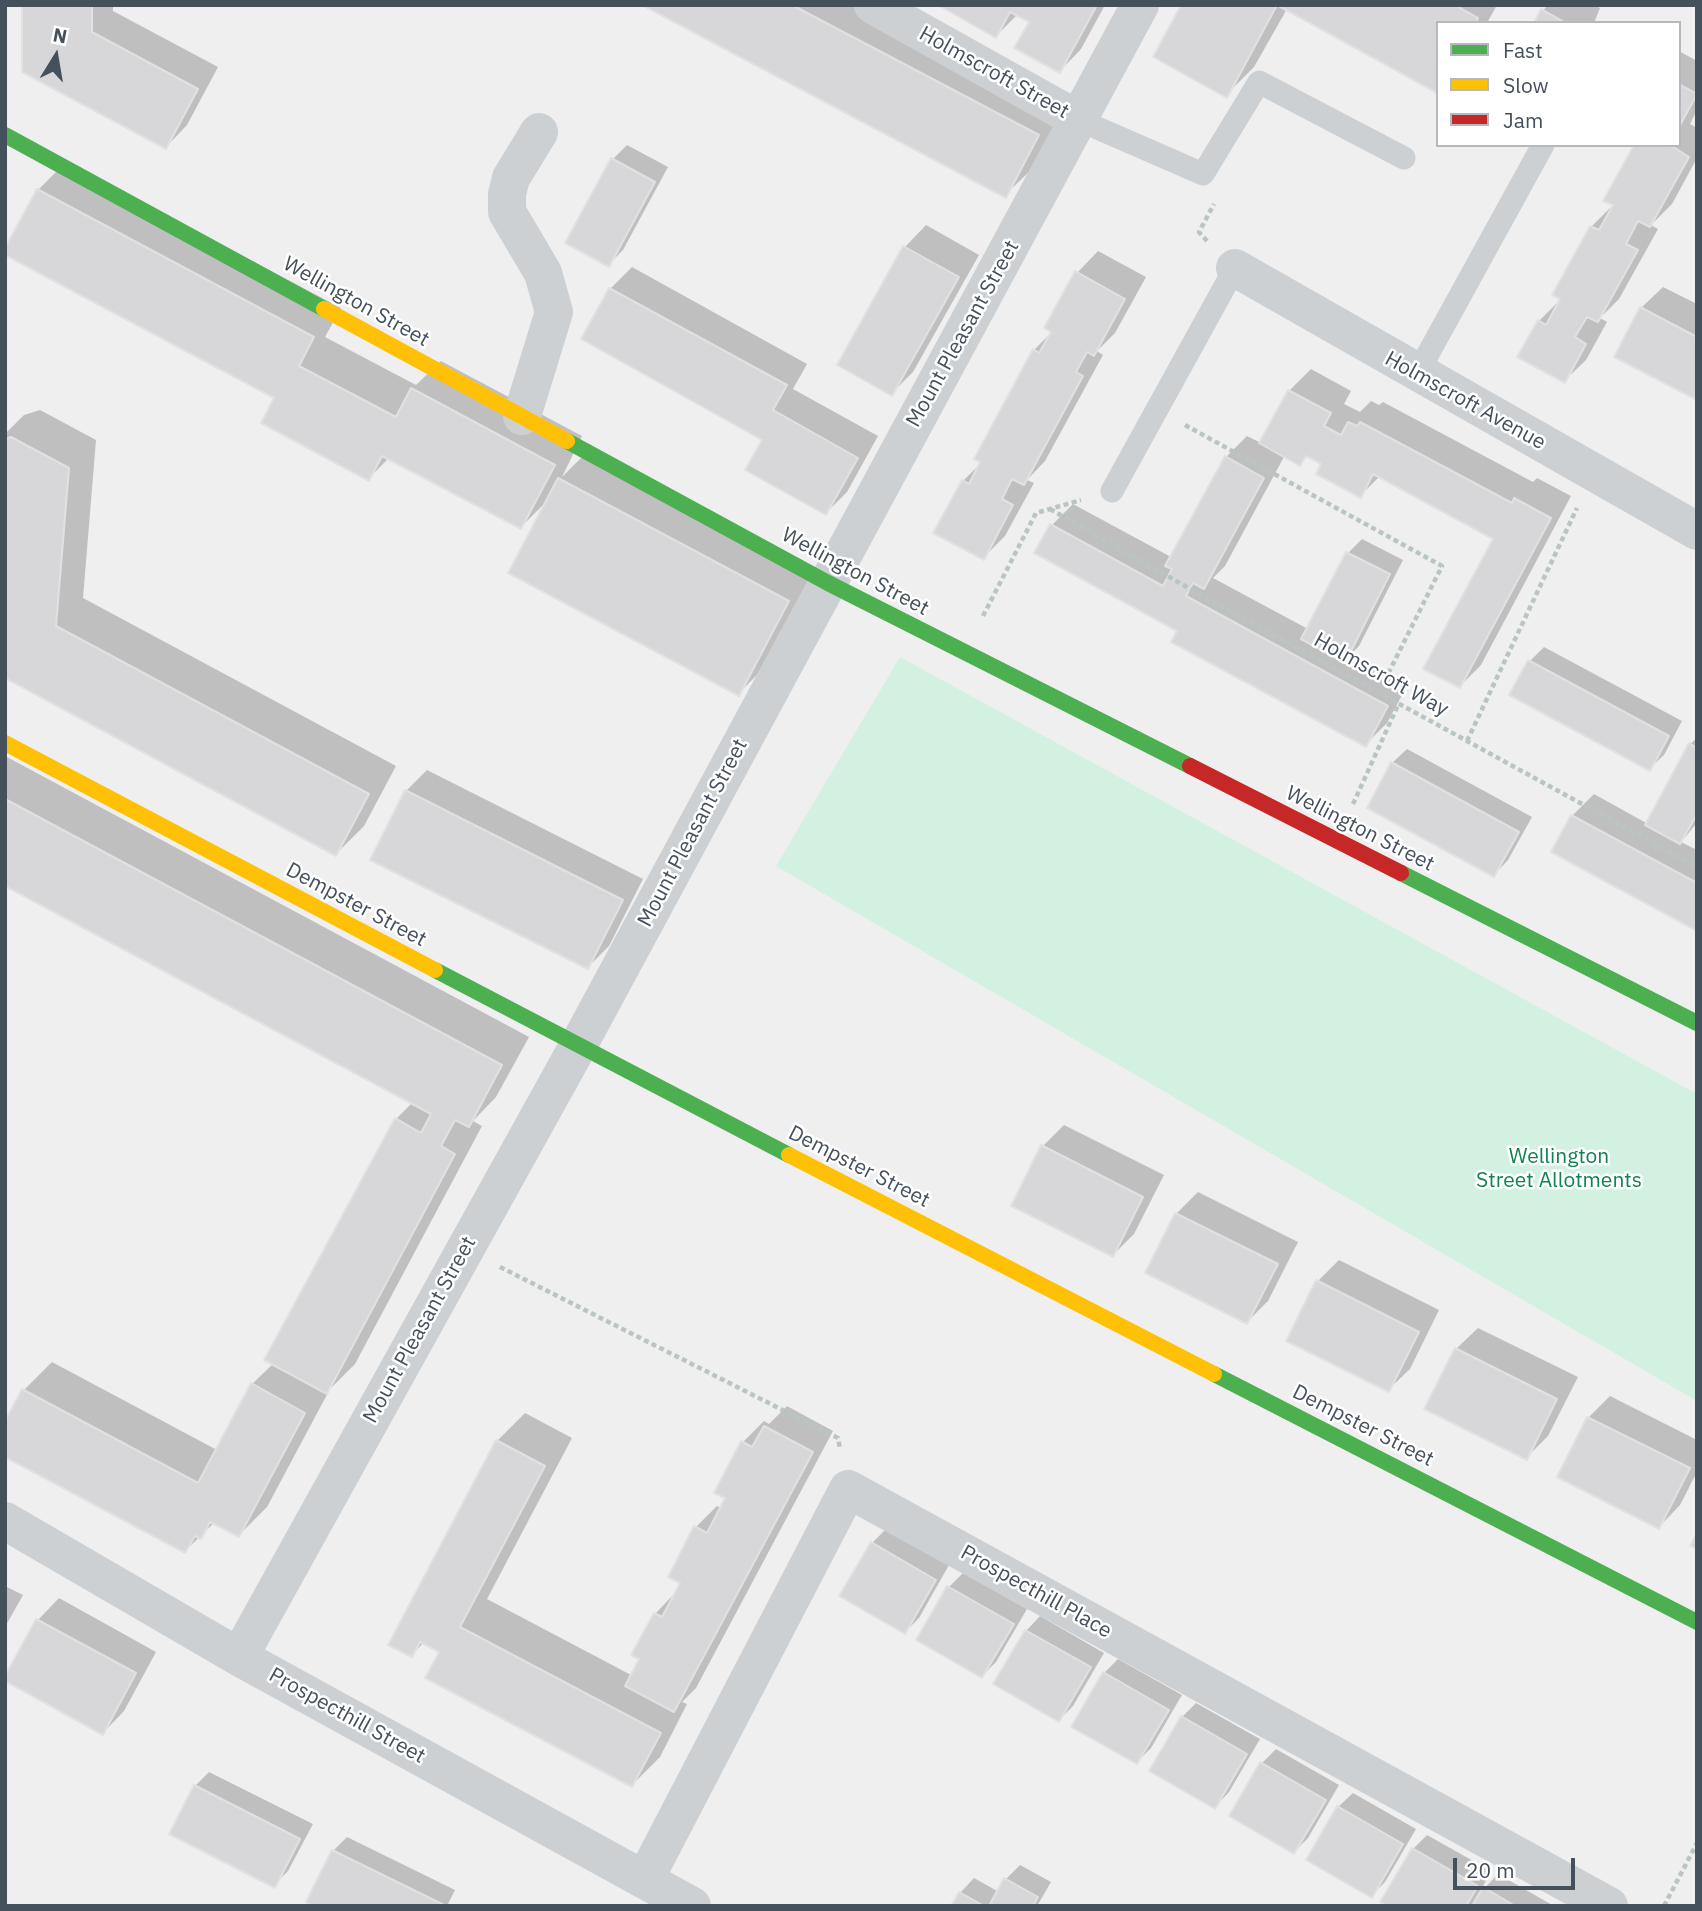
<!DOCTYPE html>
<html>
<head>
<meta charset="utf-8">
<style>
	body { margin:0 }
	#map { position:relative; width:1702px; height:1911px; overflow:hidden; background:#f0efef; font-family:"IBM Plex Sans",sans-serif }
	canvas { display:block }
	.frame { position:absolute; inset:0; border:7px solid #45505d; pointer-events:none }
	.legend { position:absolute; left:1436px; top:21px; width:245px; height:126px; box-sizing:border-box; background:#fff; border:2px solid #b5b9be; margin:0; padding:9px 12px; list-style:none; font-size:21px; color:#45505d }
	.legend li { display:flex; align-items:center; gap:14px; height:35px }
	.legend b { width:35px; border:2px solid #b5b9be }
	.north { position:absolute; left:21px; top:21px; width:70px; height:70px; -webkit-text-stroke:5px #fff; paint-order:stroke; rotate:11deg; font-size:19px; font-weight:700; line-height:28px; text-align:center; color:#45505d }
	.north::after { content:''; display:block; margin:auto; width:24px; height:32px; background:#45505d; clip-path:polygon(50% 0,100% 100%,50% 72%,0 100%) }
	.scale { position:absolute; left:1453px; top:1858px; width:122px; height:32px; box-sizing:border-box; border:4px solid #45505d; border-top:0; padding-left:9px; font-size:21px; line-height:24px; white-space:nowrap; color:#45505d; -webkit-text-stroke:5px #fff; paint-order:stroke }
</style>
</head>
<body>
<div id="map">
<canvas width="1702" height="1911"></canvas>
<div class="frame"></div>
<ul class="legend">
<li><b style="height:9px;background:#4caf50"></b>Fast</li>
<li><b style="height:9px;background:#ffc107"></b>Slow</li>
<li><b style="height:9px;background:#c62828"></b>Jam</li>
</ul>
<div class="north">N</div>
<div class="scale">20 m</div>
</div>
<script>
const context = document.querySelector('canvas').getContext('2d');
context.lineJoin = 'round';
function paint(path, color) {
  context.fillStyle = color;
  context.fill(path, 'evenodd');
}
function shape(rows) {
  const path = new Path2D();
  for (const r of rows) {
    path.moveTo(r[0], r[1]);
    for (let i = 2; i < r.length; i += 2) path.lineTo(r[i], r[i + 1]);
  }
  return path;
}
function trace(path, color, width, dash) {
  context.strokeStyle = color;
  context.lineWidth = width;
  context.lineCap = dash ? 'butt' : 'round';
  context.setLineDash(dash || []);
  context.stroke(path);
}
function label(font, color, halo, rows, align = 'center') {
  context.font = font + ' "IBM Plex Sans",sans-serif';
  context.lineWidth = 5;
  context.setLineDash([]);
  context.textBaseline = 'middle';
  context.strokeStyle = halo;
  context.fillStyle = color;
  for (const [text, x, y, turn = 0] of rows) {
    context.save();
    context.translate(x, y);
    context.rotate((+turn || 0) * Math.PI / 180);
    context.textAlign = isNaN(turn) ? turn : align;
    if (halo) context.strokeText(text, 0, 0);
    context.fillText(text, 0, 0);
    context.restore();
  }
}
paint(shape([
	[900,657,1697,1094,1697,1401,776,866]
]), '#d2f1e0');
paint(shape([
	[24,5,113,5,113,11,218,67,187,125,166,147],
	[646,5,873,5,1066,107,1034,167,1005,195],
	[940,5,1105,5,1081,49,1060,71,1031,21,1018,14,996,36],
	[1183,5,1497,5,1487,23,1438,23,1437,91,1287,9,1254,67,1226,95],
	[1547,5,1594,5,1600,8,1594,23,1536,23],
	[1679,51,1697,61,1697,110,1690,124,1697,128,1697,158,1672,204,1651,225,1658,229,1619,299,1600,318,1607,322,1586,360,1564,381,1539,321,1562,298,1591,227,1614,204,1636,145,1679,145],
	[627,145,668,167,623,250,608,265,613,159],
	[66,162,341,308,325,337,416,385,441,361,582,436,562,477,588,451,816,573,766,666,738,694,547,501,521,527,389,458,369,478,38,190],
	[926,225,979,255,913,372,892,393,839,364,905,247],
	[1098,251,1146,277,1115,333,1097,351,1103,355,1045,461,1027,480,1034,483,1005,536,983,558,963,481,983,461,1034,350,1053,331,1077,273],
	[632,267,807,364,793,389,878,436,847,492,826,513,764,439,610,289],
	[1663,287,1697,304,1697,398,1641,308],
	[1311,369,1351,391,1344,404,1360,412,1371,401,1379,405,1383,402,1533,482,1537,478,1571,496,1481,665,1460,686,1496,538,1380,476,1360,496,1323,463,1308,455,1300,464,1285,455,1225,566,1213,578,1308,629,1348,553,1362,539,1403,560,1359,646,1352,653,1408,684,1387,723,1365,745,1180,630,1052,525,1073,504,1171,557,1226,457,1247,436,1261,443,1289,391],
	[40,410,96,440,83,598,396,766,364,826,336,854,5,676,5,434,24,415],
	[1544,647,1682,721,1664,755,1649,769,1530,661],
	[1697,738,1697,823,1681,842,1697,850,1697,929,1572,816,1594,794,1648,824,1690,744],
	[1407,749,1532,817,1508,860,1494,875,1392,763],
	[5,756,529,1037,496,1097,473,1121,482,1126,355,1364,330,1389,267,1507,239,1535,215,1522,185,1551,24,1390,52,1362,217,1450,252,1384,274,1363,396,1119,413,1102,5,884],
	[427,770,643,879,609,946,588,967,406,791],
	[1064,1125,1164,1175,1134,1234,1113,1255,1042,1147],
	[1198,1192,1298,1242,1268,1301,1247,1322,1147,1272,1176,1214],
	[1339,1260,1439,1310,1410,1369,1388,1390,1318,1281],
	[1478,1328,1578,1377,1548,1436,1526,1458,1456,1349],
	[1610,1396,1697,1440,1697,1472,1680,1505,1659,1527,1588,1418],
	[787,1406,833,1431,696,1688,682,1702,687,1704,660,1757,632,1785,442,1651,424,1642,412,1655,497,1441,525,1413,572,1438,487,1599,633,1676,642,1659,655,1614,676,1592,682,1583,696,1527,717,1506,722,1509,743,1442,764,1421,769,1424],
	[886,1529,949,1565,919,1618,905,1632,872,1543],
	[963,1573,1027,1609,996,1662,982,1676,949,1587],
	[5,1586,23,1595,5,1627],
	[59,1598,156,1652,124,1711,103,1733,5,1679,38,1620],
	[1040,1616,1104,1653,1073,1706,1059,1720,1026,1631],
	[1118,1659,1182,1695,1151,1748,1137,1762,1104,1673],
	[1196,1703,1260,1739,1229,1792,1215,1807,1182,1717],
	[1276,1749,1339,1785,1308,1838,1294,1852,1262,1763],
	[209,1772,313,1824,288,1871,274,1885,195,1786],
	[1353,1793,1416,1829,1385,1882,1371,1896,1338,1807],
	[1427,1835,1491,1871,1479,1894,1498,1874,1554,1906,1390,1906,1413,1849],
	[347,1837,455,1890,447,1906,317,1906,333,1851],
	[1020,1865,1051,1882,1037,1906,953,1906,960,1893,974,1878,999,1892,1006,1879]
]), '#0003');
const building = shape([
	[22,5,92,5,92,32,198,89,166,149,22,72,22,5],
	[642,5,792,5,1039,135,1006,198,642,5],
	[938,5,1097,5,1060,73,1014,48,1029,22,1010,12,996,38,938,5],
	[1181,5,1455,5,1478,18,1476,23,1438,23,1437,93,1277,5,1227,98,1153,57,1181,5],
	[1541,9,1566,23,1534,23,1541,9],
	[1679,84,1697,94,1679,127,1679,84],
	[1634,145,1670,145,1689,157,1650,227,1638,221,1626,244,1638,250,1598,322,1587,317,1575,337,1586,344,1565,383,1517,357,1538,320,1546,325,1560,299,1552,295,1590,226,1599,230,1613,205,1603,201,1634,145],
	[611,158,655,182,609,267,565,243,611,158],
	[37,189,314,337,299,366,396,417,411,388,555,465,521,529,382,456,369,481,261,423,274,398,5,255,5,248,37,189],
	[903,246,959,277,892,396,837,365,903,246],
	[1075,271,1125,299,1094,356,1087,352,1076,372,1083,376,1024,485,1012,479,1002,499,1013,505,984,560,933,533,962,480,969,484,980,462,974,459,1033,349,1039,353,1051,332,1044,328,1075,271],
	[609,288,787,385,773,410,858,458,826,515,745,470,762,440,581,339,609,288],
	[1640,307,1697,337,1697,400,1614,357,1640,307],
	[1288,390,1331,413,1324,426,1341,435,1348,422,1357,426,1360,422,1512,503,1514,498,1551,518,1460,688,1423,669,1493,539,1373,474,1361,498,1316,474,1321,464,1306,456,1300,466,1259,443,1288,390],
	[11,437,69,468,56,626,369,794,336,856,5,678,5,439,11,437],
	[1225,456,1264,478,1204,589,1193,583,1186,596,1388,706,1366,747,1171,642,1177,631,1034,553,1050,524,1163,586,1172,569,1165,566,1225,456],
	[558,478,789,601,739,696,508,573,558,478],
	[1346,552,1390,574,1345,663,1301,639,1346,552],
	[1528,660,1669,736,1650,771,1509,695,1528,660],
	[1689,743,1697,748,1697,814,1680,844,1645,825,1689,743],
	[1391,762,1519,832,1494,877,1367,808,1391,762],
	[405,790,623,900,588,969,370,860,405,790],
	[5,799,502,1065,469,1127,455,1120,441,1146,455,1154,327,1394,264,1360,395,1118,421,1133,431,1114,5,886,5,799],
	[1571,815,1697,883,1697,931,1551,852,1571,815],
	[1041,1145,1143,1197,1113,1257,1011,1206,1041,1145],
	[1175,1213,1278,1264,1247,1324,1145,1273,1175,1213],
	[1316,1280,1419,1332,1389,1392,1286,1341,1316,1280],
	[1455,1348,1557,1399,1527,1460,1424,1409,1455,1348],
	[251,1383,305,1413,239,1537,210,1522,201,1539,195,1536,185,1553,5,1457,5,1421,22,1389,198,1483,251,1383],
	[1587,1417,1690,1468,1659,1529,1557,1477,1587,1417],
	[764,1426,813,1452,674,1712,625,1686,639,1659,631,1655,654,1613,662,1617,680,1583,668,1577,694,1526,707,1533,725,1498,714,1493,741,1441,752,1447,764,1426],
	[496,1440,545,1466,460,1627,661,1733,632,1787,425,1678,439,1652,420,1642,412,1657,388,1645,496,1440],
	[1697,1533,1697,1549,1690,1546,1697,1533],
	[871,1542,936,1580,905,1634,839,1596,871,1542],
	[947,1586,1014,1624,982,1678,916,1640,947,1586],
	[36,1619,136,1673,103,1735,5,1681,5,1676,36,1619],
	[1025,1630,1091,1667,1059,1722,993,1684,1025,1630],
	[1103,1672,1169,1710,1137,1764,1071,1727,1103,1672],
	[1181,1716,1247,1754,1215,1809,1149,1771,1181,1716],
	[1260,1762,1326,1800,1294,1854,1229,1816,1260,1762],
	[194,1785,300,1839,275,1888,169,1834,194,1785],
	[1337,1806,1403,1844,1372,1898,1306,1860,1337,1806],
	[1412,1848,1478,1886,1466,1906,1387,1906,1380,1902,1412,1848],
	[332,1850,442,1904,442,1906,313,1906,306,1902,332,1850],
	[1004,1878,1038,1897,1033,1906,989,1906,1004,1878],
	[1483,1887,1515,1906,1472,1906,1483,1887],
	[959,1892,984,1906,951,1906,959,1892]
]);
paint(building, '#d7d7d9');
trace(building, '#e1e1e2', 2);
trace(shape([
	[1207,241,1199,232,1214,204],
	[1185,425,1442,566,1379,692],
	[1050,509,1206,598,1697,867],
	[983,616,1036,513,1081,500],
	[1467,741,1577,508],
	[1353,804,1399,703],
	[500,1267,838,1438,840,1449],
	[1664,1906,1697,1843]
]), '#b9c5c3', 4.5, [5, 3.5]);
trace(shape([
	[1079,120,1203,174,1259,82,1404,158],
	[1417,374,1543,145],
	[1112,491,1235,268]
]), '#ccd0d3', 23);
trace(shape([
	[873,5,1079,120],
	[1235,268,1697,531],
	[522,416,554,312,543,273,507,212,507,194,511,178,539,132],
	[5,1521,239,1657,692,1906],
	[239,1657,578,1046,1140,5],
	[645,1879,848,1489,1609,1906]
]), '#ccd0d3', 38);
trace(shape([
	[5,135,324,309],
	[567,441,828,583,1190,766],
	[1401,873,1697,1023],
	[435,970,789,1155],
	[1214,1374,1697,1622]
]), '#4caf50', 16);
trace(shape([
	[324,309,567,441],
	[5,743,435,970],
	[789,1155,1214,1374]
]), '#ffc107', 16);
trace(shape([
	[1190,766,1401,873]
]), '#c62828', 16);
label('21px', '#45505d', '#fff', [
	["Holmscroft Street",994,73,29],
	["Wellington Street",356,302,29],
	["Mount Pleasant Street",963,334,-61],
	["Holmscroft Avenue",1465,401,29],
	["Wellington Street",855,572,28],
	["Holmscroft Way",1381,675,29],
	["Wellington Street",1360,829,27],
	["Mount Pleasant Street",693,833,-62],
	["Dempster Street",356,905,28],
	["Dempster Street",859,1167,27],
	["Mount Pleasant Street",420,1330,-61],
	["Dempster Street",1363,1426,27],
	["Prospecthill Place",1036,1592,29],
	["Prospecthill Street",347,1716,29]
]);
label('21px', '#118352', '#fff', [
	["Wellington",1559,1157],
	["Street Allotments",1559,1181]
]);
</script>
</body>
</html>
